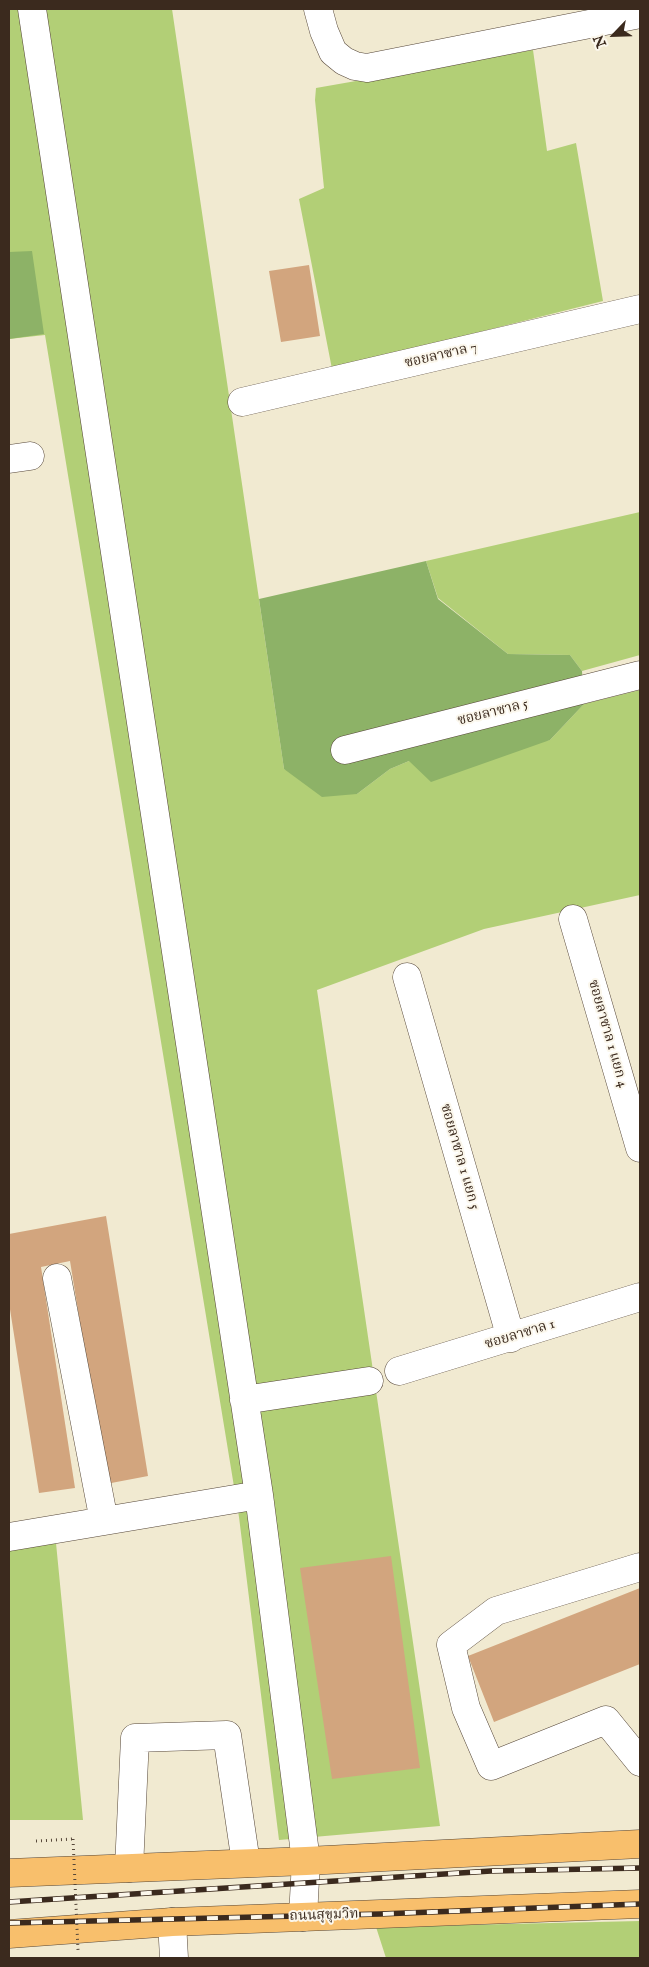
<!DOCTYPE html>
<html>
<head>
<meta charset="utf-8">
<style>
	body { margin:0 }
	#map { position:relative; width:649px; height:1967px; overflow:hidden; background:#f1ead1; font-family:"IM FELL English",serif }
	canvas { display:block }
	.frame { position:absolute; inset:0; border:10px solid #3b2a1e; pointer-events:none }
	.north { position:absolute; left:589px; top:10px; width:50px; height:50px; -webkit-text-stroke:4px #fbf7ec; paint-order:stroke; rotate:246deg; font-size:14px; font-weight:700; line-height:20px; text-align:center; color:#3b2a1e }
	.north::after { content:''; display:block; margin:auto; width:18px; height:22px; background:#3b2a1e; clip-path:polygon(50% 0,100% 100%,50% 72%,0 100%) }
</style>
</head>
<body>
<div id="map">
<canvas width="649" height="1967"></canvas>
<div class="frame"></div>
<div class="north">N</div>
</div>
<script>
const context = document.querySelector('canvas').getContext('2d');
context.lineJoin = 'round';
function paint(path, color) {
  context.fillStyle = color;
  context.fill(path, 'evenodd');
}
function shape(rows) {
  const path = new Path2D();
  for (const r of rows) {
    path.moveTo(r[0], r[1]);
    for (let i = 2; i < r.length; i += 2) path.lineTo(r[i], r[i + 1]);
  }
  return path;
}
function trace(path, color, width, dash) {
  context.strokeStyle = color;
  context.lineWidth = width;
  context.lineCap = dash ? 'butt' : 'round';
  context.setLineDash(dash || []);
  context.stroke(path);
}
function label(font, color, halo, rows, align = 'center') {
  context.font = font + ' "IM FELL English","Noto Serif Thai",serif';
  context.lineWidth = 4;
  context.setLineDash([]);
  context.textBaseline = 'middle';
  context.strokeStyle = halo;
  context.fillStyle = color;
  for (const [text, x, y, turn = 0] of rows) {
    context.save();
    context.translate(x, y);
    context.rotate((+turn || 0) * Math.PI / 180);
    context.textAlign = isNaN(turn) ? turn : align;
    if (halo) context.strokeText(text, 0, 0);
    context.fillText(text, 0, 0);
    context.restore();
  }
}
paint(shape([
	[9,9,172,9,284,769,357,794,390,769,409,761,550,740,584,704,640,690,640,895,484,929,317,990,440,1826,279,1840,239,1517,45,335,9,339],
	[533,50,547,151,576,143,603,301,332,369,299,199,324,188,315,100,316,88],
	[640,512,640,655,582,671,570,655,508,654,438,598,426,561],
	[56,1543,83,1820,9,1820,9,1550],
	[640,1921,640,1958,386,1958,376,1927]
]), '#b2cf76');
paint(shape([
	[32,251,44,334,9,339,9,252],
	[426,561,438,599,508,654,570,655,582,671,584,704,550,740,431,782,409,761,390,769,357,794,322,797,284,769,259,599]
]), '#8db267');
paint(shape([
	[309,265,320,336,281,342,269,271],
	[106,1216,148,1476,106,1484,70,1261,41,1267,75,1488,39,1493,9,1303,9,1234],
	[391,1556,420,1768,332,1779,300,1568],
	[640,1588,640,1664,494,1722,468,1656]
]), '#d2a57e');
const minor = shape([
	[32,9,259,1495,306,1861,303,1917],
	[318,9,324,31,333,52,344,61,355,66,367,68,640,14],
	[242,402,640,309],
	[9,459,30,456],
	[345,750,640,675],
	[573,919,640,1148],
	[407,977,511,1338],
	[57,1278,104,1521],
	[399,1371,640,1297],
	[244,1400,369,1381],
	[9,1537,259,1495],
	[640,1567,496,1611,451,1645,466,1708,491,1766,606,1720,640,1762],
	[129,1868,135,1738,227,1735,246,1863],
	[172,1922,174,1958]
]);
const highway = shape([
	[9,1873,306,1861,640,1844],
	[9,1934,172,1922,640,1904]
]);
trace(minor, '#564739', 29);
trace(highway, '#564739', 29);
trace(shape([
	[36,1841,73,1839]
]), '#564739', 3, [1, 4]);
trace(minor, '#fff', 28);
trace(highway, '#f8bf6c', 28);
const rail = shape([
	[9,1902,491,1871,640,1868],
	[9,1923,380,1914,640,1904]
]);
trace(rail, '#3b2a1e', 5.5);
trace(rail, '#fbf7ec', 4, [11]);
trace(shape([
	[73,1839,78,1950]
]), '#564739', 3, [1, 4]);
label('14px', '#3b2a1e', '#fbf7ec', [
	["ซอยลาซาล 7",441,356,-13],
	["ซอยลาซาล 5",493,713,-14],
	["ซอยลาซาล 1 แยก 4",607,1034,74],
	["ซอยลาซาล 1 แยก 5",459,1157,74],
	["ซอยลาซาล 1",520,1335,-17],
	["ถนนสุขุมวิท",324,1916,-2]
]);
</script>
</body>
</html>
